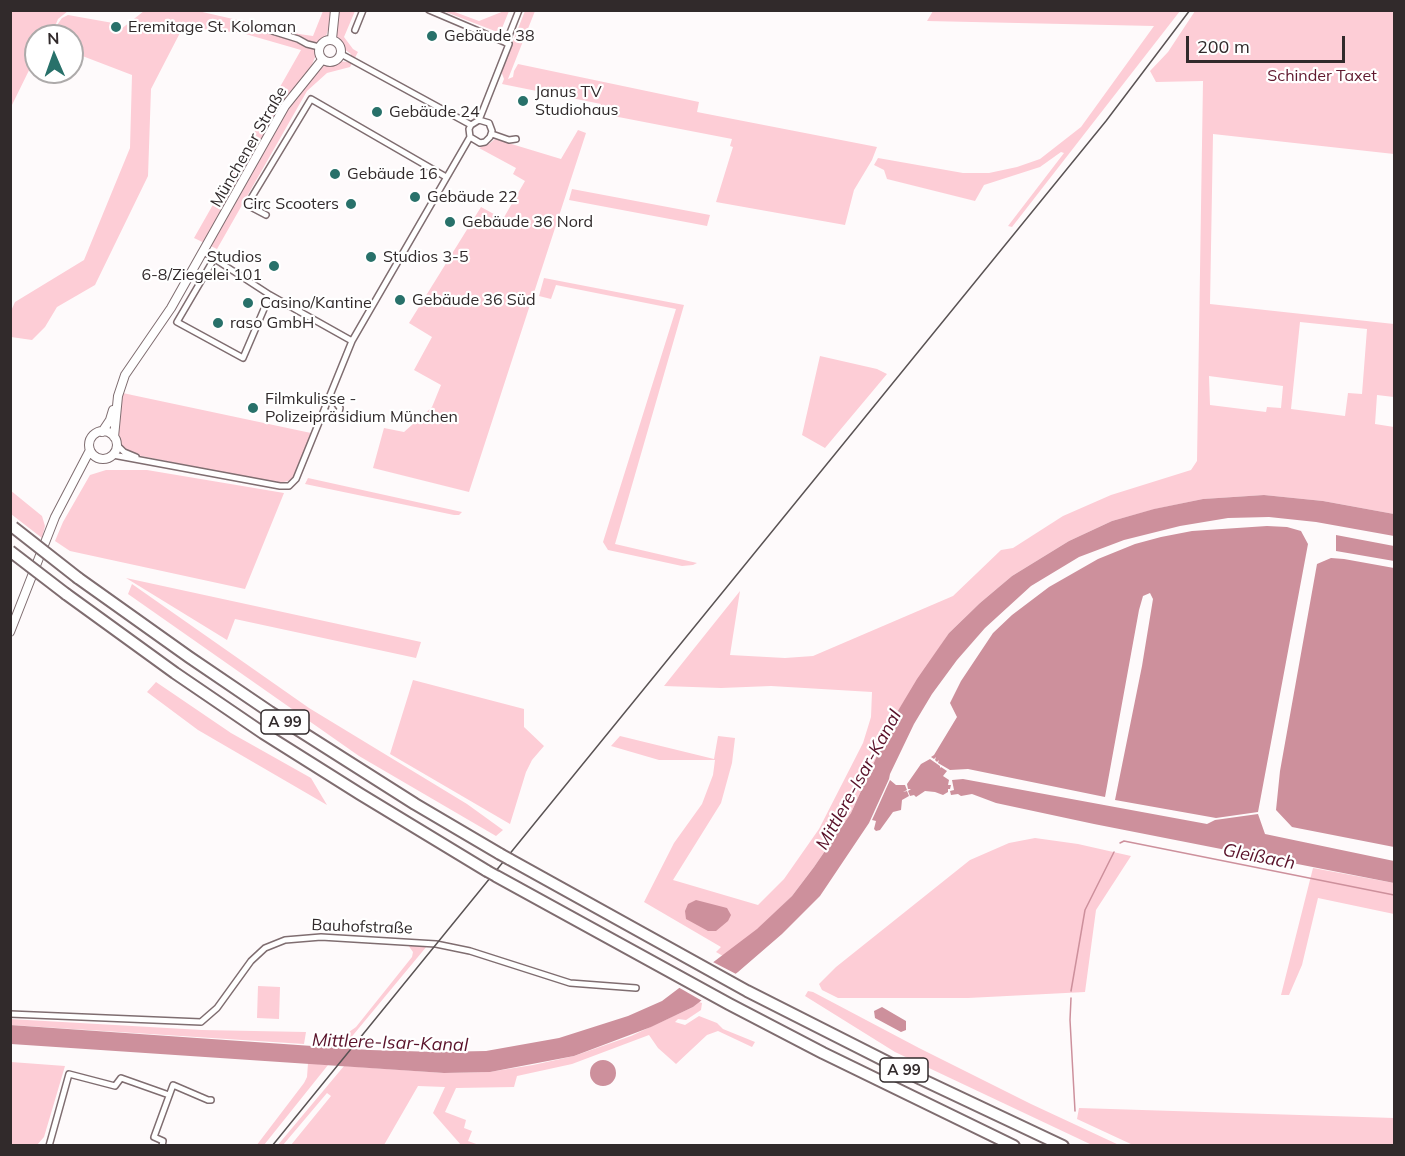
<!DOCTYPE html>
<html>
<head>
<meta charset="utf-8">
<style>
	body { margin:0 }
	#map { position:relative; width:1405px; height:1156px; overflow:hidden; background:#fefafb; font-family:Mulish,sans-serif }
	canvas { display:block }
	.frame { position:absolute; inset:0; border:12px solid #312a2b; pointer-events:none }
	.north { position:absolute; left:24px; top:24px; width:60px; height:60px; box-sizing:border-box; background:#fff; border:2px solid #adaaaa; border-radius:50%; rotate:358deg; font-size:16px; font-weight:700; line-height:24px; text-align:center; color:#312a2b }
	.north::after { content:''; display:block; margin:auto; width:21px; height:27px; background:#28716a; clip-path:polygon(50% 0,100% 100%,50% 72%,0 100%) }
	.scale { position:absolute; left:1186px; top:36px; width:159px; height:27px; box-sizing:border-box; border:3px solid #312a2b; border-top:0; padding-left:8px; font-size:18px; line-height:21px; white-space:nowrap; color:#312a2b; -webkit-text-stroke:4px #fff; paint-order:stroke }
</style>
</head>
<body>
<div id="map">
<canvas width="1405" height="1156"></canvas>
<div class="frame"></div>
<div class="north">N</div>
<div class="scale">200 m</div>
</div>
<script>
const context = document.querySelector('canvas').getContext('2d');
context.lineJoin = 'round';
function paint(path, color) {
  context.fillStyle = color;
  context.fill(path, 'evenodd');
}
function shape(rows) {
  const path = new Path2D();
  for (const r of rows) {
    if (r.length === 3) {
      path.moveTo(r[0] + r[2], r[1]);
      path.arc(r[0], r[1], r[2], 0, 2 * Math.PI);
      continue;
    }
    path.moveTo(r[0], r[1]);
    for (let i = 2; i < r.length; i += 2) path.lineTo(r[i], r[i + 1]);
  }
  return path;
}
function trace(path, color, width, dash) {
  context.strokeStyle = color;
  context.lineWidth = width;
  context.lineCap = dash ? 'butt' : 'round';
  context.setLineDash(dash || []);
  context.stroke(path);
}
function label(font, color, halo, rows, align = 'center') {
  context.font = font + ' Mulish,sans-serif';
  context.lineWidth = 4.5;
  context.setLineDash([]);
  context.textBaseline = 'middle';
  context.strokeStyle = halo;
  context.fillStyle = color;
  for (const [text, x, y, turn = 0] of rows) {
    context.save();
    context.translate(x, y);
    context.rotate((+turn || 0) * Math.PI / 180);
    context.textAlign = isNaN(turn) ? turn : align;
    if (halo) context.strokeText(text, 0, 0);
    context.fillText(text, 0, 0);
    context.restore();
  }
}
paint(shape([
	[11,10,68,11,58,19,51,36,36,36,36,56,11,107],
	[144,11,198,11,299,34,313,36,323,11,355,11,344,37,353,49,358,52,350,67,327,73,307,91,217,249,194,238,301,50,242,33,183,27,151,89,148,176,95,285,57,307,45,327,32,340,11,337,11,311,15,302,84,260,130,148,132,75,72,52,72,36,55,36,57,25,62,18,68,15,113,23,113,32,116,33],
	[329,27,337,28,337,38,344,49,351,54,348,62,339,61,324,66,317,72,311,67,316,55,314,50,307,47,309,43,317,44,320,39,326,36],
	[443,11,452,11,479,21,504,11,509,11,500,33],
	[525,11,535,11,508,79,513,77,514,71,518,64,699,102,697,112,877,147,872,160,854,190,845,225,716,202,733,147,730,146,732,139,608,115,598,115,601,104,502,84,504,79,501,71],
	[933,11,933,10,1180,11,1012,227,1008,226,1064,153,1061,152,1040,167,984,185,975,201,887,179,884,170,874,165,878,158,963,173,989,173,1017,167,1040,159,1081,127,1154,26,927,21],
	[1195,11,1394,11,1394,154,1213,134,1210,304,1394,324,1394,397,1377,395,1375,424,1394,427,1394,514,1323,501,1264,495,1203,499,1155,509,1112,521,1069,541,1012,576,980,603,949,633,896,714,851,813,814,867,792,896,757,930,723,956,716,952,721,947,644,902,674,843,702,804,713,775,715,760,659,760,611,746,620,736,714,759,718,736,735,738,732,763,721,803,673,880,758,905,784,879,819,829,863,743,871,717,872,692,771,686,721,688,664,686,740,591,730,655,785,658,813,656,953,596,1001,550,1013,548,1063,516,1111,495,1191,470,1197,461,1203,81,1156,82,1150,71,1168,52],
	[1300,322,1367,329,1362,394,1348,393,1345,416,1291,409],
	[1209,376,1283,386,1281,408,1267,407,1266,412,1210,405],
	[578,130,586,133,469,492,373,468,384,428,404,432,432,407,441,385,414,370,432,337,409,323,481,207,503,219,525,181,513,174,516,168,479,148,489,144,495,139,561,159],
	[572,189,710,215,707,226,569,200],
	[544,278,684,305,615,544,697,563,693,565,682,566,608,550,603,542,676,309,556,285,551,299,539,296],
	[820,356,877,369,887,374,825,448,802,435],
	[123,393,132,395,311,433,295,476,288,481,279,483,136,455,126,451,121,446,116,434],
	[106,470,147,470,284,493,245,589,70,551,55,541,63,522,90,475],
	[308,478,462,512,459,515,454,515,305,484],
	[10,490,42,516,45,526,42,538,11,514],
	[126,578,421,642,416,658,235,619,227,640],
	[132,584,309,708,467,804,503,830,496,836,359,756,128,594],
	[413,680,524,709,524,727,544,746,532,760,526,772,510,824,390,754],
	[156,682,231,733,311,778,327,805,198,730,147,692],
	[1035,838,1078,844,1131,856,1096,910,1085,992,968,998,838,998,822,990,819,984,836,967,970,860,1009,843],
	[1313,868,1394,883,1394,914,1318,898,1302,965,1289,995,1281,995],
	[408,945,427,946,349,1040,340,1038,339,1035,349,1032,356,1027,412,957,413,952],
	[258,986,280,987,279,1019,257,1018],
	[808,991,813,992,919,1048,1031,1104,1119,1145,1092,1145,895,1052,805,996],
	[699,1002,702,1003,701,1010,686,1020,678,1019,675,1022,685,1025,699,1016,717,1023,723,1029,755,1042,752,1047,718,1031,707,1035,676,1064,658,1048,649,1035,572,1064,517,1076,514,1087,456,1088,445,1112,466,1120,464,1128,472,1131,468,1141,479,1145,461,1145,433,1113,445,1087,418,1086,384,1145,291,1145,331,1096,327,1093,283,1145,277,1146,344,1066,444,1073,489,1072,533,1065,574,1056,631,1036,693,1007],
	[10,1019,202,1030,306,1032,304,1044,11,1025],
	[11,1062,65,1066,44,1137,37,1145,11,1145],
	[308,1063,328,1065,264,1145,256,1146,304,1083,307,1077],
	[1079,1108,1394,1118,1394,1145,1133,1145,1077,1119]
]), '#fdcdd6');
paint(shape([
	[1264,495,1323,501,1394,514,1394,536,1316,522,1269,517,1228,518,1180,526,1124,540,1079,557,1031,586,985,628,957,660,932,694,914,724,890,774,889,779,869,823,820,896,782,934,738,972,693,1007,651,1027,574,1056,490,1072,444,1073,11,1044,10,1025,370,1050,437,1052,486,1051,559,1038,628,1016,662,1001,757,929,792,896,814,867,851,813,896,714,917,679,949,633,980,603,1012,576,1069,541,1112,521,1154,509,1203,499],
	[1267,526,1287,527,1301,531,1308,544,1258,812,1216,818,1115,800,1142,666,1153,599,1150,593,1143,596,1139,610,1105,797,968,769,950,770,938,763,939,760,937,762,935,760,936,757,934,759,931,757,934,755,957,717,950,703,961,681,993,633,1012,615,1049,587,1098,559,1135,544,1161,537,1192,531],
	[1336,535,1394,546,1394,561,1336,551],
	[1331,558,1344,559,1394,568,1394,847,1292,827,1276,810,1280,771,1317,564],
	[930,759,940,766,940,768,941,767,947,771,943,776,949,780,948,785,951,785,950,789,948,789,948,792,943,795,935,792,925,791,916,797,914,795,910,796,908,791,911,789,908,789,907,784,921,764],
	[963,779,1207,824,1215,820,1258,814,1265,834,1394,861,1394,883,1094,824,996,803,972,794,961,796,958,794,951,795,950,791,954,790,952,780],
	[890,780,896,785,905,785,907,790,903,792,907,791,909,796,902,800,901,810,893,812,880,830,876,831,874,829,876,821,872,820],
	[696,900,727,908,731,915,728,921,716,931,708,931,686,919,685,911,688,904],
	[882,1007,906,1021,906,1030,901,1032,875,1018,874,1011],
	[603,1073,13]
]), '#cd909c');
paint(shape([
	[711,961,738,975,704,1002,678,987]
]), '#fefafb');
trace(shape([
	[1120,843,1124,841,1394,895],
	[1071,991,1085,910,1114,852],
	[1071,998,1070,1020,1075,1111]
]), '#cd909c', 1.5);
const street = shape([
	[269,30,298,39,307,44,319,47],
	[355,30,363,10],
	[506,43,519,10],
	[341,54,471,125],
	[492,134,509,140,516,139],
	[470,137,480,143,485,142,490,137,492,131,489,123,479,120],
	[266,215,247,205,311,99,446,177],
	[204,252,270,295,352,341],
	[214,259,177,322,243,358,270,295],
	[325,411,331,414,339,412,340,408,331,396],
	[117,445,124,452,136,457],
	[113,455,280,486,289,486,296,479,352,341,470,137,469,129,471,125,479,120,509,44,429,10],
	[10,1014,201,1022,217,1008,251,961,265,948,285,940,321,937,436,944,470,951,570,983,636,988],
	[49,1146,69,1074,115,1086,121,1078,169,1095],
	[162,1146,163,1141,154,1137,173,1085,208,1100,211,1100]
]);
const secondary = shape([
	[332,39,335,10],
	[330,51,11],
	[103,445,14],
	[102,432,110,420,113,410],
	[114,437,118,396,125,375,171,308,285,106,322,60],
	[10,632,55,517,90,450]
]);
const highway = shape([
	[78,578,189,657,270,712,415,804,500,854],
	[66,594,175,673,263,733,360,794,487,871],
	[509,859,747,991,921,1079,1063,1146],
	[496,876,729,1004,823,1053,1014,1146]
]);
trace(street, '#7f6d70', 8);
trace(secondary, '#7f6d70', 10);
trace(highway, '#7f6d70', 14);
trace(street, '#fff', 5);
trace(secondary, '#fff', 8);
trace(highway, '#fff', 10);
trace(shape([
	[272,1146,1106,121,1190,10]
]), '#5a5354', 1.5);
const highwayBridge = shape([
	[13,527,78,578],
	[10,551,66,594],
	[500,854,509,859],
	[487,871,496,876]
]);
trace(highwayBridge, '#7f6d70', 14, []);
trace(highwayBridge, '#fff', 10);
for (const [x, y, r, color] of [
	[116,27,6,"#28716a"],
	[432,36,6,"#28716a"],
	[523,101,6,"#28716a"],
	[377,112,6,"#28716a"],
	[335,174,6,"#28716a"],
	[415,197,6,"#28716a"],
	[351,204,6,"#28716a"],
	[450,222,6,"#28716a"],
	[371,257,6,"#28716a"],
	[274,266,6,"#28716a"],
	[400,300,6,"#28716a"],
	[248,303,6,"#28716a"],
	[218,323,6,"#28716a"],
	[253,408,6,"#28716a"]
]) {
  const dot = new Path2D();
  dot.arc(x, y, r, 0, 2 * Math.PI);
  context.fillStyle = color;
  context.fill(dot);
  trace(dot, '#fff', 2);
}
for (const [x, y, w] of [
	[285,722,48],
	[904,1070,48]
]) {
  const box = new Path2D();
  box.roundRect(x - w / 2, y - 12, w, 24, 4.5);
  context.fillStyle = '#fff';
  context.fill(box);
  trace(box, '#312a2b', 1.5);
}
label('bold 15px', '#312a2b', null, [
	["A 99",285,722],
	["A 99",904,1070]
]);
label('16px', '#312a2b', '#fff', [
	["Eremitage St. Koloman",128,27],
	["Gebäude 38",444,36],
	["Janus TV",535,92],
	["Studiohaus",535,110],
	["Gebäude 24",389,112],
	["Gebäude 16",347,174],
	["Gebäude 22",427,197],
	["Circ Scooters",339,204,"right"],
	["Gebäude 36 Nord",462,222],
	["Studios",262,257,"right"],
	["6-8/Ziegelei 101",262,275,"right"],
	["Studios 3-5",383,257],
	["Gebäude 36 Süd",412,300],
	["Casino/Kantine",260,303],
	["raso GmbH",230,323],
	["Filmkulisse -",265,399],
	["Polizeipräsidium München",265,417]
], 'left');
label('16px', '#60182e', '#fff', [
	["Schinder Taxet",1322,76]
]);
label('16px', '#312a2b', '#fff', [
	["Münchener Straße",249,147,-60],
	["Bauhofstraße",362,927,2]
]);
label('italic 18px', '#591129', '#fff', [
	["Mittlere-Isar-Kanal",859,780,-61],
	["Gleißach",1259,857,11],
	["Mittlere-Isar-Kanal",390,1043,2]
]);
</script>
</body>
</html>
